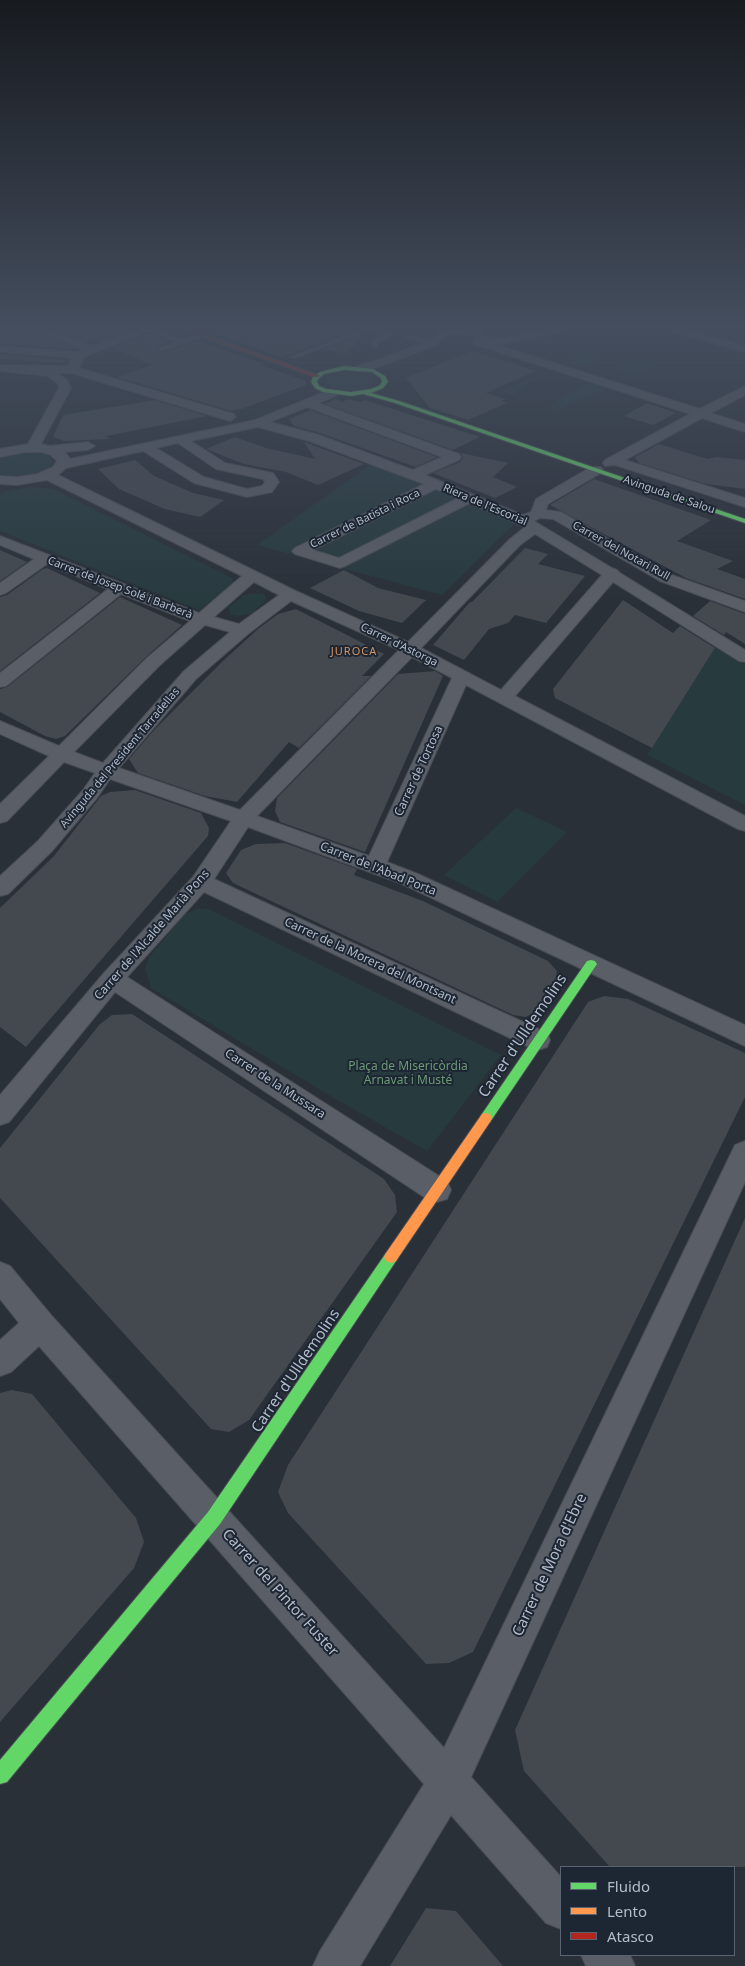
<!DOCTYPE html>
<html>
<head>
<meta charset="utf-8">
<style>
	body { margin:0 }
	#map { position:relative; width:745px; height:1966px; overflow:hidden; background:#2a3038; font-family:"Noto Sans",sans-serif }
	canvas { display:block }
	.legend { position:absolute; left:560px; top:1866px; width:175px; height:90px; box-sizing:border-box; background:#1d2633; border:1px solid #59626f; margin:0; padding:6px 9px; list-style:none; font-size:15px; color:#b4bcc9 }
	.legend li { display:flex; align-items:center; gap:10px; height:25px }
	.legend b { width:25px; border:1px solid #59626f }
</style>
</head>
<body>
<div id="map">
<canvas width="745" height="1966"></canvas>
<ul class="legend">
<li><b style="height:6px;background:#63d668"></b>Fluido</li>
<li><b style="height:6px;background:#ff974d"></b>Lento</li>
<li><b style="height:6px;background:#b3261e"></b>Atasco</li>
</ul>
</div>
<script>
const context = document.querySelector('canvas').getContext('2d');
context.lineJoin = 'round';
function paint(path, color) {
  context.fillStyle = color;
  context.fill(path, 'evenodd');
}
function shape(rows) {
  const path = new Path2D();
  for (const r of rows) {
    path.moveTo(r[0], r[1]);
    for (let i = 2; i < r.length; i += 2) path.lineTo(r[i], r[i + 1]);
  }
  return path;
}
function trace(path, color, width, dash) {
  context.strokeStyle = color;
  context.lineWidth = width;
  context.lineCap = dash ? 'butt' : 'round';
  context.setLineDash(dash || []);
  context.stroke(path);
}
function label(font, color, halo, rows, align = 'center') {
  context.font = font + ' "Noto Sans",sans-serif';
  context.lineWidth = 4;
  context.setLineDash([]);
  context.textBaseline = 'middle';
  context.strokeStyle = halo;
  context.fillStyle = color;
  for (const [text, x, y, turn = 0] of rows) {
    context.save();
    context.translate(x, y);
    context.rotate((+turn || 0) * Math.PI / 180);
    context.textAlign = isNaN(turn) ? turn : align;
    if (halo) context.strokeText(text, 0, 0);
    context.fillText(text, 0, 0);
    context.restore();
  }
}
paint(shape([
	[590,352,603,361,573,366,564,363],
	[626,361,664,361,632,377,616,366],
	[547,370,552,372,529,382,514,395,497,393],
	[343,372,371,375,376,382,368,388,350,391,332,388,323,382,328,376],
	[587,383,605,389,557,411,550,405],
	[24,452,47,455,52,460,52,465,41,472,30,475,8,476,0,474,0,458],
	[373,463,513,520,514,524,442,595,257,545],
	[30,487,53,489,232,578,234,584,199,610,0,531,0,495,7,491],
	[252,593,264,594,266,597,265,601,251,614,237,616,230,614,229,607,244,595],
	[716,647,745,665,745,805,647,755],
	[516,808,567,832,497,902,444,875],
	[196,909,209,909,501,1055,427,1151,341,1102,151,988,145,968,150,956,184,915]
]), '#273a3e');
paint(shape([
	[0,330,30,330,78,349,0,344],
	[54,330,130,330,99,342,90,338,86,342],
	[205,330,355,330,282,357],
	[150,333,172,342,158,346,157,349,160,353,198,341,264,364,260,365,306,381,306,385,241,409,231,411,117,377,152,365,112,348],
	[363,334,350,351,342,354,324,349],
	[472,351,536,371,486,393,506,399,501,401,507,403,468,420,430,408,406,378],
	[0,354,67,360,63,363,0,359],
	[336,399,342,402,348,399,360,402,365,400,480,437,453,450,325,404],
	[155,400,207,416,106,436,110,439,64,441,53,437,63,415],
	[647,403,676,413,653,425,624,416],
	[310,410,437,457,416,467,320,433,294,426,289,419],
	[235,437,266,448,315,459,304,442,364,464,318,485,286,472,244,464,206,449],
	[659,444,707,459,716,457,745,460,745,489,706,484,639,463,635,457],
	[461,453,508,463,493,477,517,487,495,498,433,473,460,462,463,458],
	[135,460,154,476,193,493,224,500,200,517,165,509,119,489,98,469],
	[594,479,711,520,677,541,733,561,717,569,745,579,745,599,686,578,550,505],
	[525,548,548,554,538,564,585,576,546,623,515,615,508,623,489,629,464,660,433,645,470,602,472,602],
	[0,550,27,562,0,581],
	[47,568,100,593,0,671,0,597,7,595,43,569],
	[344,570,378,588,426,600,402,623,359,611,310,588],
	[120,597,182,625,146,657,65,736,56,739,45,736,0,712,0,689,7,687],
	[623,600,673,633,680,626,715,648,652,748,555,698,553,689],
	[710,601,745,614,745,644,726,632,724,635,693,616],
	[296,609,384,654,362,676,371,676,299,748,289,742,237,802,205,796,138,773,129,759,156,728,224,660,258,629,278,614],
	[435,671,443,676,365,852,280,822,275,811,277,798,398,674],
	[135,790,201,813,209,828,208,836,26,1047,0,1027,0,908,54,856,101,796,110,792],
	[285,843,357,869,354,875,423,901,548,961,557,971,555,982,537,1011,526,1017,513,1015,233,883,226,873,241,850,256,844],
	[604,996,628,999,745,1053,745,1097,473,1652,449,1663,426,1664,288,1513,278,1492,288,1465,588,1002],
	[132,1014,384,1179,395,1195,397,1212,249,1420,229,1432,211,1429,0,1198,0,1148,100,1024,112,1015],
	[745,1218,745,1867,610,1867,524,1771,515,1730],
	[12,1390,32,1394,136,1518,144,1542,134,1568,0,1722,0,1393],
	[426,1908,456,1911,503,1966,390,1966]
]), '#444950');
const lane = shape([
	[148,330,156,330,183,340,202,334,205,336,161,351,159,348,178,342,148,330],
	[361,330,369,330,295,358,290,357,361,330],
	[374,330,382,330,393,335,378,342,377,347,373,347,373,340,385,335,374,330],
	[405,333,434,342,435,343,432,345,403,336,405,333]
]);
const street = shape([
	[32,330,48,330,93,346,136,330,152,330,84,357,79,368,234,414,236,417,230,421,71,373,58,373,67,380,71,388,41,444,50,446,88,442,95,446,88,450,65,452,70,459,255,420,332,389,338,393,336,396,318,403,459,454,461,457,459,460,425,475,523,515,531,512,536,499,591,467,601,467,603,470,601,473,548,504,546,510,561,512,672,575,745,601,745,612,660,581,553,519,540,518,534,521,612,568,617,570,620,573,745,650,745,662,739,661,613,582,515,696,745,816,745,831,738,829,466,685,387,862,418,874,745,1025,745,1046,402,884,248,827,214,879,547,1033,550,1040,547,1047,538,1050,529,1047,204,892,127,977,447,1181,451,1190,447,1199,437,1202,427,1199,115,992,9,1122,0,1125,0,1095,104,973,193,877,231,821,110,779,97,798,52,851,8,894,0,896,0,876,38,841,83,790,95,773,64,762,7,821,0,823,0,804,49,756,0,734,0,721,59,746,147,658,190,621,121,594,6,686,0,687,0,673,108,589,47,564,6,593,0,595,0,583,34,559,0,545,0,536,199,613,242,576,47,480,17,485,0,484,0,476,17,477,37,474,53,467,57,461,51,455,41,452,25,452,0,457,0,449,28,444,59,388,58,384,48,376,0,371,0,365,68,366,72,358,0,352,0,346,77,352,83,349,32,330],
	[307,407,442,457,413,470,319,435,270,422,307,407],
	[258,427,309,441,424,484,295,548,292,551,295,554,340,568,345,566,470,503,525,527,510,539,408,642,296,591,58,475,66,468,143,451,194,483,247,497,272,492,279,482,273,473,225,463,191,441,258,427],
	[178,443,216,469,263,479,265,482,262,486,247,489,204,477,156,448,178,443],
	[436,489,458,498,339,558,313,550,436,489],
	[535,534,602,575,501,690,421,648,520,545,535,534],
	[254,582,279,595,239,624,214,617,254,582],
	[291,601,399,650,240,810,119,768,196,679,248,634,291,601],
	[205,625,230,632,184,671,103,763,74,752,159,666,205,625],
	[412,657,452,678,369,856,257,816,412,657],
	[443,330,479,330,486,337,503,338,540,330,563,330,558,333,503,344,494,344,700,409,745,386,745,395,711,413,745,424,745,432,702,418,625,460,745,498,745,507,615,465,605,466,603,463,605,460,690,414,474,344,473,342,476,337,472,335,452,334,446,336,436,345,382,366,361,371,355,368,357,366,374,361,428,341,443,330],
	[672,330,690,330,745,346,745,352,673,332,672,330],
	[745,1141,745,1182,471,1777,561,1877,561,1929,546,1923,451,1815,360,1966,313,1966,320,1951,424,1784,39,1346,11,1372,0,1376,0,1340,19,1323,0,1299,0,1262,10,1266,51,1315,444,1748,735,1145,745,1141],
	[581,1955,630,1955,635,1966,586,1966,581,1955]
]);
const fast = shape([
	[344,366,373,369,385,376,388,382,383,388,371,393,399,401,745,519,745,523,395,403,363,394,351,396,323,392,315,388,311,382,313,377,320,372,344,366],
	[344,370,372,372,381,378,382,382,379,386,371,389,351,392,326,389,319,386,317,382,318,379,324,374,344,370],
	[591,960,595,961,597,964,595,967,490,1122,486,1123,482,1122,480,1118,482,1114,587,961,591,960],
	[391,1251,396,1253,398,1257,396,1261,220,1524,7,1782,0,1784,0,1760,208,1512,386,1253,391,1251]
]);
const slow = shape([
	[486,1113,490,1114,492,1118,490,1122,396,1261,391,1263,386,1261,384,1257,386,1253,482,1114,486,1113]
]);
const jam = shape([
	[184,330,192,330,320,376,315,377,184,330]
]);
trace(lane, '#484c53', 2);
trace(street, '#484c53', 2);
trace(fast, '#484c53', 2);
trace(slow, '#484c53', 2);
trace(jam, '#484c53', 2);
paint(lane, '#5a5e66');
paint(street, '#5a5e66');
paint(fast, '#63d668');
paint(slow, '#ff974d');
paint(jam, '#b3261e');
trace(shape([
	[720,330,745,337]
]), '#595d64', 2, [2.5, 2.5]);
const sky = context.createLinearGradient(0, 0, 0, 606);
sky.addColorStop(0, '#171a1f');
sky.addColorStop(0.54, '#444e5e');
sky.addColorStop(1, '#444e5e00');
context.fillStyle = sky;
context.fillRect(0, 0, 745, 606);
label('11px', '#b4bcc9', '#1d2633', [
	["Avinguda de Salou",669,495,19],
	["Riera de l'Escorial",485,505,23],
	["Carrer de Batista i Roca",365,519,-26],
	["Carrer del Notari Rull",621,551,29],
	["Carrer de Josep Solé i Barberà",120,588,21],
	["Carrer d'Astorga",399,645,26],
	["Avinguda del President Tarradellas",120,758,-50]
]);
context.letterSpacing = '1px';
label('11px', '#d59563', '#1d2633', [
	["JUROCA",354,652]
]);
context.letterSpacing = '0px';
label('12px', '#b4bcc9', '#1d2633', [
	["Carrer de Tortosa",419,771,-65],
	["Carrer de l'Abad Porta",378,869,22],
	["Carrer de l'Alcalde Marià Pons",152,935,-49],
	["Carrer de la Morera del Montsant",370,961,25],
	["Carrer de la Mussara",275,1084,33]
]);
label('12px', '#6b9a76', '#1d2633', [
	["Plaça de Misericòrdia",408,1067],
	["Arnavat i Musté",408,1081]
]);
label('15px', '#b4bcc9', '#1d2633', [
	["Carrer d'Ulldemolins",523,1036,-56],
	["Carrer d'Ulldemolins",296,1371,-56],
	["Carrer de Mora d'Ebre",550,1565,-65],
	["Carrer del Pintor Fuster",280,1593,48]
]);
</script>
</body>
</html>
